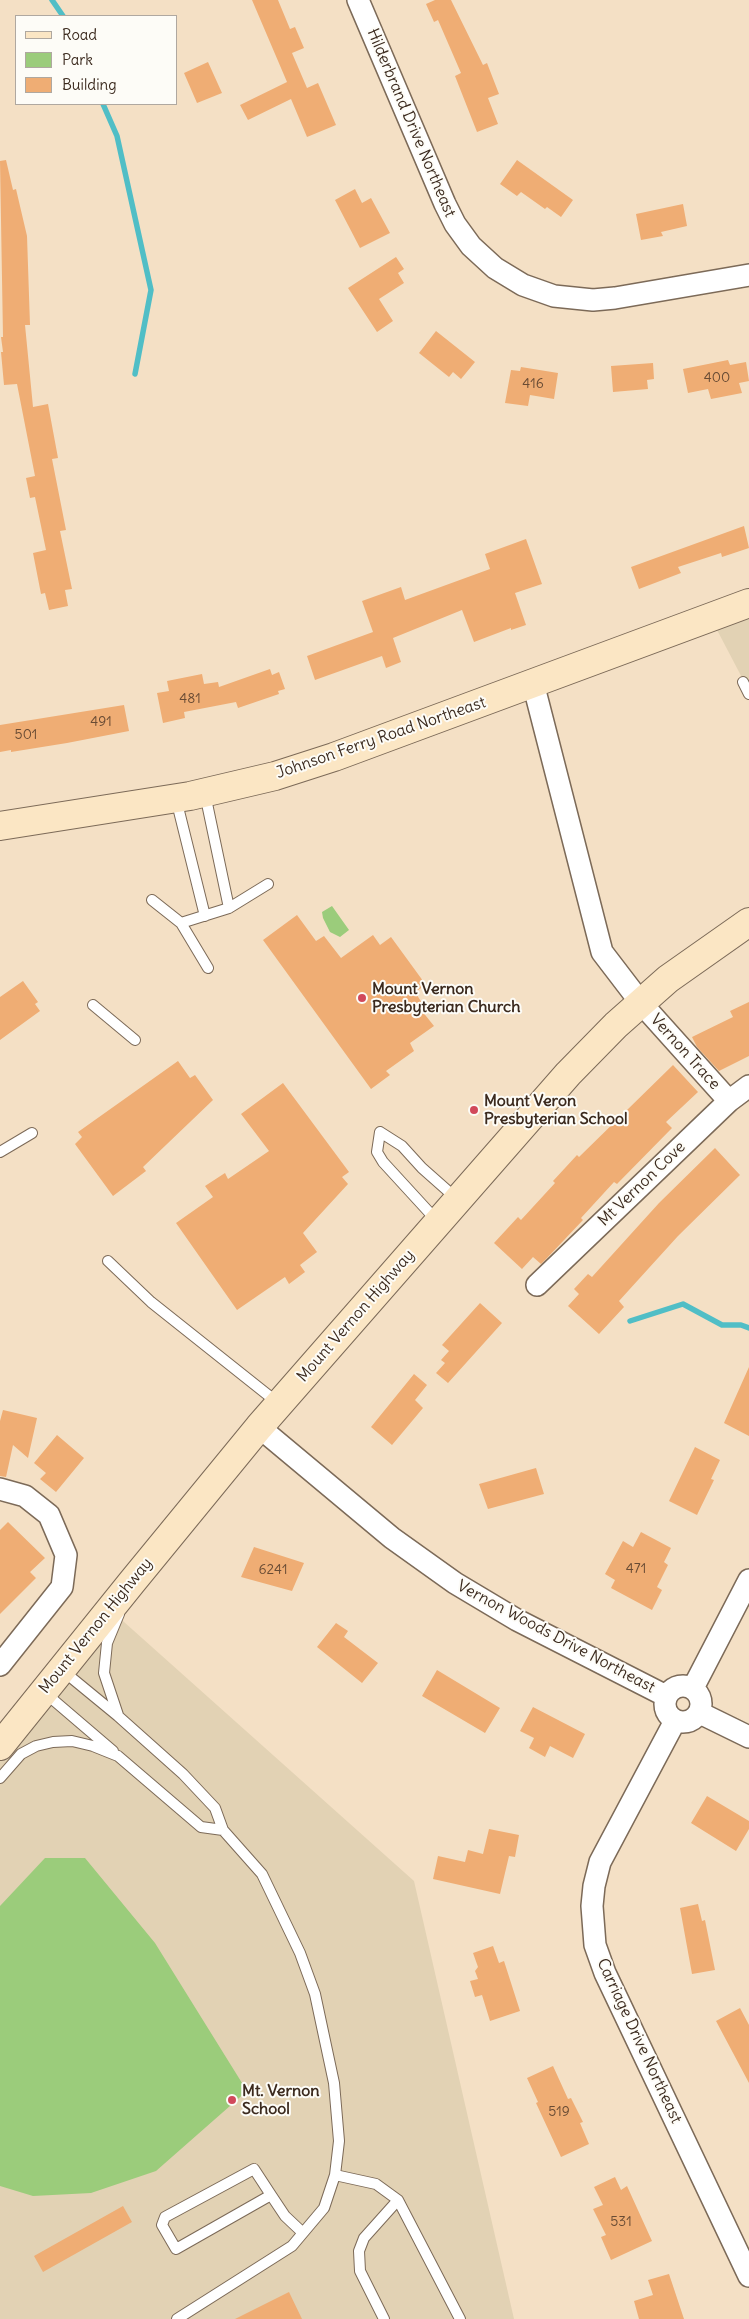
<!DOCTYPE html>
<html>
<head>
<meta charset="utf-8">
<style>
	body { margin:0 }
	#map { position:relative; width:749px; height:2319px; overflow:hidden; background:#f4e0c5; font-family:Delius,sans-serif }
	canvas { display:block }
	.legend { position:absolute; left:15px; top:15px; width:162px; height:90px; box-sizing:border-box; background:#fdfcf7; border:1px solid #afa8a0; margin:0; padding:6px 9px; list-style:none; font-size:15px; color:#3b2a1e }
	.legend li { display:flex; align-items:center; gap:10px; height:25px }
	.legend b { width:25px; border:1px solid #afa8a0 }
</style>
</head>
<body>
<div id="map">
<canvas width="749" height="2319"></canvas>
<ul class="legend">
<li><b style="height:6px;background:#fbe6c4"></b>Road</li>
<li><b style="height:14px;background:#9bcc7b"></b>Park</li>
<li><b style="height:14px;background:#efad74"></b>Building</li>
</ul>
</div>
<script>
const context = document.querySelector('canvas').getContext('2d');
context.lineJoin = 'round';
function paint(path, color) {
  context.fillStyle = color;
  context.fill(path, 'evenodd');
}
function shape(rows) {
  const path = new Path2D();
  for (const r of rows) {
    if (r.length === 3) {
      path.moveTo(r[0] + r[2], r[1]);
      path.arc(r[0], r[1], r[2], 0, 2 * Math.PI);
      continue;
    }
    path.moveTo(r[0], r[1]);
    for (let i = 2; i < r.length; i += 2) path.lineTo(r[i], r[i + 1]);
  }
  return path;
}
function trace(path, color, width, dash) {
  context.strokeStyle = color;
  context.lineWidth = width;
  context.lineCap = dash ? 'butt' : 'round';
  context.setLineDash(dash || []);
  context.stroke(path);
}
function label(font, color, halo, rows, align = 'center') {
  context.font = font + ' Delius,sans-serif';
  context.lineWidth = 4;
  context.setLineDash([]);
  context.textBaseline = 'middle';
  context.strokeStyle = halo;
  context.fillStyle = color;
  for (const [text, x, y, turn = 0] of rows) {
    context.save();
    context.translate(x, y);
    context.rotate((+turn || 0) * Math.PI / 180);
    context.textAlign = isNaN(turn) ? turn : align;
    if (halo) context.strokeText(text, 0, 0);
    context.fillText(text, 0, 0);
    context.restore();
  }
}
paint(shape([
	[749,596,749,691,705,607],
	[105,1605,414,1881,514,2319,0,2319,0,1742]
]), '#e2d2b4');
paint(shape([
	[332,906,349,930,340,937,330,932,323,918,322,912],
	[45,1858,85,1858,155,1943,247,2091,156,2171,91,2193,33,2196,0,2186,0,1906]
]), '#9bcc7b');
trace(shape([
	[52,0,63,16],
	[103,104,117,136,151,290,135,374],
	[630,1321,683,1304,722,1325,741,1325,749,1328]
]), '#50bec6', 5.5);
paint(shape([
	[252,0,278,0,290,29,295,27,304,48,292,53,307,88,318,83,336,125,307,137,291,99,248,120,240,105,287,82],
	[435,0,451,0,483,65,487,63,499,94,488,98,498,124,477,132,455,76,461,73,438,20,434,22,426,4],
	[208,62,222,93,197,103,184,73],
	[6,160,13,190,16,189,27,236,30,325,25,325,33,407,48,404,58,458,52,459,66,530,60,531,72,589,65,590,68,606,49,610,45,593,41,594,33,553,46,550,35,497,30,498,26,478,35,476,17,384,4,385,1,352,3,352,1,337,3,337,0,161],
	[517,160,573,200,561,217,547,207,545,209,521,192,517,196,500,184],
	[355,189,362,203,371,198,390,233,360,248,335,200],
	[683,204,687,226,661,232,663,236,641,240,636,214],
	[396,257,404,269,398,273,404,283,379,299,393,321,377,332,348,288],
	[436,331,475,362,461,379,453,372,449,377,419,353],
	[728,360,730,365,746,362,749,381,739,383,742,393,711,399,708,389,688,393,683,369],
	[653,363,654,379,647,380,648,389,613,392,611,366],
	[521,367,558,373,554,399,530,395,528,406,505,403,511,370,520,371],
	[744,526,749,548,722,557,721,553,678,567,681,573,639,589,631,567],
	[526,539,542,584,515,593,526,625,511,630,511,628,474,642,462,610,393,638,401,662,386,668,382,656,315,680,307,656,373,632,362,601,401,587,405,600,490,569,485,554],
	[270,669,272,675,279,672,285,689,278,691,279,694,238,708,236,702,184,712,185,718,163,723,157,693,169,691,167,681,202,674,204,684,218,682,219,687],
	[124,705,129,731,67,743,11,752,11,750,0,752,0,725],
	[297,915,316,941,324,936,341,958,373,935,380,945,391,937,426,985,415,992,422,1003,418,1006,434,1026,410,1043,414,1051,386,1071,390,1075,371,1089,263,940],
	[23,981,38,1002,35,1004,40,1011,0,1040,0,997],
	[749,1002,749,1056,719,1071,697,1047,692,1037,733,1017,730,1011],
	[178,1061,190,1078,195,1075,213,1100,143,1167,146,1171,113,1196,75,1144,82,1137,78,1132],
	[673,1065,698,1092,666,1122,672,1128,617,1184,614,1182,581,1218,583,1220,547,1258,541,1264,533,1257,522,1269,494,1243,518,1217,521,1220,555,1183,553,1181,577,1155,579,1157],
	[283,1083,349,1172,342,1177,348,1184,303,1233,317,1252,300,1265,305,1272,289,1284,285,1277,237,1310,176,1223,213,1197,205,1186,225,1173,228,1179,269,1151,241,1114],
	[715,1148,740,1175,678,1236,619,1301,624,1307,599,1334,568,1306,579,1294,574,1289,588,1274,592,1277,659,1203],
	[480,1303,502,1323,448,1383,436,1373,445,1363,441,1360,449,1351,442,1345],
	[749,1367,749,1436,724,1423],
	[414,1374,427,1385,415,1400,423,1408,392,1445,371,1427],
	[3,1410,37,1418,28,1458,13,1445,6,1477,0,1476,0,1421],
	[57,1435,84,1458,56,1492,40,1479,46,1473,34,1463],
	[695,1447,720,1460,711,1479,714,1480,697,1515,669,1501],
	[536,1468,544,1494,488,1509,479,1484],
	[8,1522,45,1558,30,1572,36,1578,0,1614,0,1530],
	[641,1532,671,1548,664,1562,668,1565,657,1587,662,1590,652,1610,611,1588,615,1580,605,1574,623,1541,633,1547],
	[254,1547,304,1563,292,1591,241,1577],
	[336,1623,348,1631,344,1637,378,1663,362,1683,317,1647],
	[437,1670,500,1708,485,1733,422,1696],
	[533,1707,585,1734,573,1758,550,1746,545,1757,529,1748,534,1738,520,1731],
	[707,1796,749,1821,749,1829,736,1851,691,1823],
	[489,1829,519,1835,515,1857,509,1856,500,1894,433,1879,438,1856,465,1862,468,1850,483,1854],
	[698,1904,702,1921,705,1920,715,1970,692,1974,680,1908],
	[493,1946,499,1963,504,1961,520,2011,490,2021,482,1995,475,1997,470,1981,478,1979,475,1971,478,1967,473,1953],
	[740,2008,749,2025,749,2083,716,2021],
	[553,2066,568,2099,571,2098,583,2122,580,2123,589,2144,561,2157,536,2103,538,2102,527,2078],
	[615,2177,621,2190,627,2186,652,2241,611,2260,601,2237,606,2235,593,2209,603,2205,594,2187],
	[123,2206,132,2222,43,2272,34,2256],
	[669,2274,684,2319,639,2319,634,2301,653,2295,648,2280],
	[289,2292,302,2319,235,2319]
]), '#efad74');
const lane = shape([
	[743,682,749,694],
	[205,794,229,908],
	[176,799,205,916],
	[152,900,181,923,208,968],
	[181,923,229,908,268,884],
	[93,1005,135,1040],
	[0,1152,32,1133],
	[438,1222,383,1162,377,1152,380,1132,402,1146,422,1168,457,1199],
	[108,1261,151,1302,278,1403],
	[62,1670,118,1716,183,1774,215,1808,223,1830,262,1874,300,1953,315,1994,334,2083,339,2141,335,2175,324,2208,292,2246,177,2319],
	[44,1692,113,1751],
	[118,1715,104,1673,107,1643,119,1614],
	[0,1778,21,1754,36,1746,53,1742,72,1741,93,1746,118,1756,201,1827,223,1830],
	[335,2175,376,2184,398,2200,460,2319],
	[271,2195,176,2249,162,2225,165,2217,254,2169,271,2195,285,2216,303,2233],
	[384,2319,360,2271,359,2251,364,2238,398,2200]
]);
const street = shape([
	[358,0,445,204,455,224,471,246,495,268,523,285,554,296,593,300,615,298,749,275],
	[533,683,602,952,641,1003,729,1101],
	[537,1285,729,1101,749,1086],
	[259,1427,392,1538,455,1583,517,1620,666,1696],
	[0,1489,25,1496,49,1515,66,1555,62,1587,0,1665],
	[683,1704,18],
	[693,1688,749,1580],
	[700,1713,749,1737],
	[675,1721,600,1862,594,1886,592,1906,595,1945,605,1973,749,2276]
]);
const secondary = shape([
	[0,826,190,796,275,776,334,757,749,603],
	[0,1746,132,1582,259,1427,568,1074,616,1025,668,979,749,922]
]);
trace(lane, '#7c6a58', 12);
trace(street, '#7c6a58', 24);
trace(secondary, '#7c6a58', 30);
trace(lane, '#fff', 10);
trace(street, '#fff', 21);
trace(secondary, '#fbe6c4', 28);
for (const [x, y, r, color] of [
	[362,998,5,"#d1495b"],
	[474,1110,5,"#d1495b"],
	[232,2100,5,"#d1495b"]
]) {
  const dot = new Path2D();
  dot.arc(x, y, r, 0, 2 * Math.PI);
  context.fillStyle = color;
  context.fill(dot);
  trace(dot, '#fdfcf7', 2);
}
label('14px', '#684b34', null, [
	["400",717,378],
	["416",533,384],
	["481",190,699],
	["491",101,722],
	["501",26,735],
	["471",636,1569],
	["6241",273,1570],
	["519",559,2112],
	["531",621,2222]
]);
label('16px', '#3b2a1e', '#fdfcf7', [
	["Hilderbrand Drive Northeast",411,123,67],
	["Johnson Ferry Road Northeast",381,738,-19],
	["Vernon Trace",685,1052,48],
	["Mt Vernon Cove",642,1184,-44],
	["Mount Vernon Highway",356,1316,-49],
	["Mount Vernon Highway",96,1626,-51],
	["Vernon Woods Drive Northeast",556,1637,28],
	["Carriage Drive Northeast",639,2041,65]
]);
label('bold 16px', '#3b2a1e', '#fdfcf7', [
	["Mount Vernon",372,989],
	["Presbyterian Church",372,1007],
	["Mount Veron",484,1101],
	["Presbyterian School",484,1119],
	["Mt. Vernon",242,2091],
	["School",242,2109]
], 'left');
</script>
</body>
</html>
